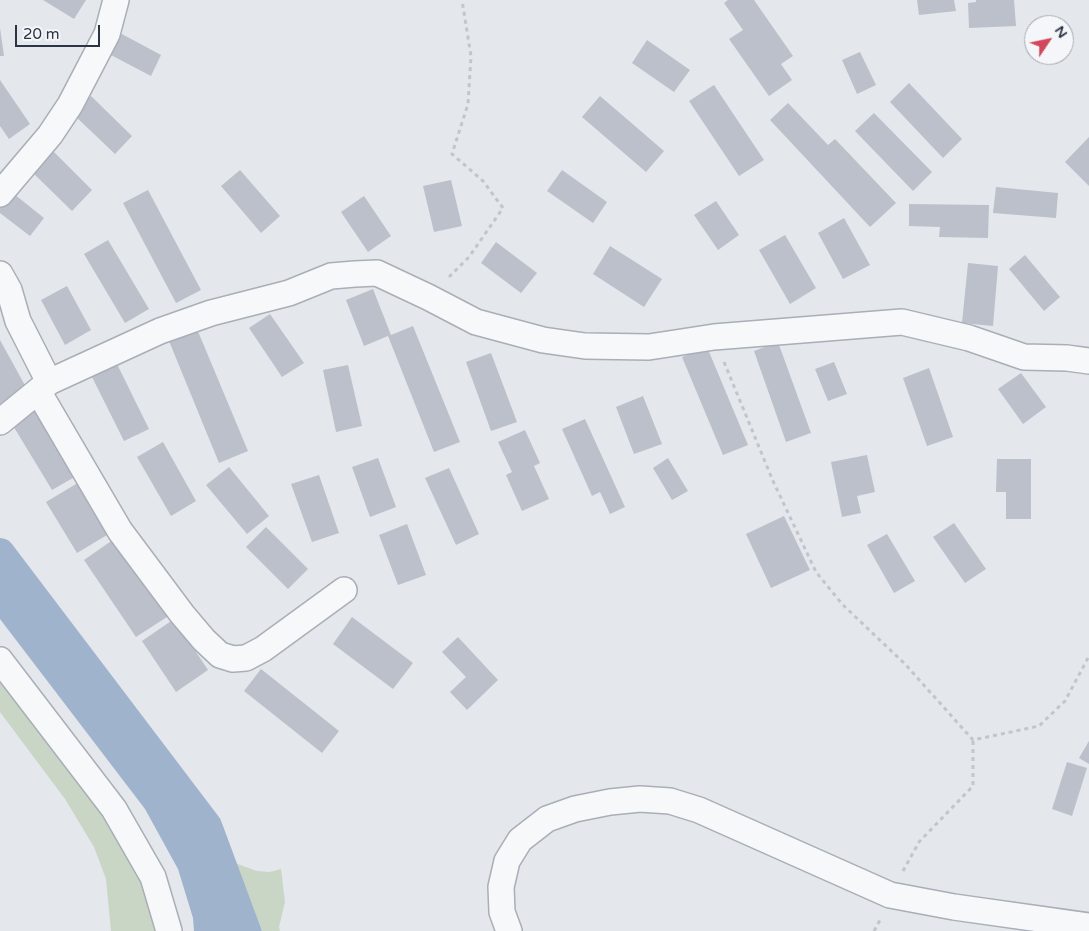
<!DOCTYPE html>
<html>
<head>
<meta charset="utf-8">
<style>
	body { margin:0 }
	#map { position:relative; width:1089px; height:931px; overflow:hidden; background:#e4e7ec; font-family:"Varela Round",sans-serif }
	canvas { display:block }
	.north { position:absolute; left:1024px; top:15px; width:50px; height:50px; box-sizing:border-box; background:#f4f6f9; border:1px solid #a4a8b1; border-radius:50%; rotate:56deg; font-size:14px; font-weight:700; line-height:20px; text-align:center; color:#2b3445 }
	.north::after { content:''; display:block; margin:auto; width:18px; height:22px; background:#d1495b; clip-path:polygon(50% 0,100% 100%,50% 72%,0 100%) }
	.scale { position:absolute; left:15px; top:25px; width:85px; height:22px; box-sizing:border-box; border:2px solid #2b3445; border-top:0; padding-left:6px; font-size:15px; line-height:18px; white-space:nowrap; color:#2b3445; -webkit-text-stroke:4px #f4f6f9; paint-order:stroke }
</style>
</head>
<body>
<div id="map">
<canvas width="1089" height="931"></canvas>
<div class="north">N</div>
<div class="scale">20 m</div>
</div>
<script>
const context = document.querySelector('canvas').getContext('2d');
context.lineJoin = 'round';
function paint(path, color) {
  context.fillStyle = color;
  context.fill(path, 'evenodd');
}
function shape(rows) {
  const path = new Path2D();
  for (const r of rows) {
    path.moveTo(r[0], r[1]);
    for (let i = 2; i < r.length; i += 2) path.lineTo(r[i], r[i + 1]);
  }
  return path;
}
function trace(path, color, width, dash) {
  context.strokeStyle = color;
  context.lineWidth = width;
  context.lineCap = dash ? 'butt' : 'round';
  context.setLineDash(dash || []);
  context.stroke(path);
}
paint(shape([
	[0,667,134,850,162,931,111,931,106,879,94,847,65,799,0,712],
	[232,862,257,871,270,872,281,869,285,902,279,927,280,931,262,931]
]), '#c9d6c5');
paint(shape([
	[0,558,80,672,194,816,221,859,232,862,262,931,194,931,193,918,178,869,145,809,0,619]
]), '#9fb4cc');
trace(shape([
	[0,553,207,826,246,931]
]), '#9fb4cc', 30);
paint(shape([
	[43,0,86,0,74,19],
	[728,0,754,0,793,56,781,64,792,80,769,96,729,39,743,30,724,3],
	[917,0,954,0,956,11,919,15],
	[976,0,1014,0,1016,26,969,28,968,3,976,2],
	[0,28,4,56,0,56],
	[120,33,161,55,151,76,109,54],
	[647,40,690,70,674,92,632,63],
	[860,52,876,85,857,94,842,60],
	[0,80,30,124,9,139,0,126],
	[909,83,962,139,943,158,890,102],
	[714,85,764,160,739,176,689,101],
	[91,96,132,136,115,154,73,114],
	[600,96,664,151,646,172,582,117],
	[788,103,828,145,835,139,896,203,870,227,770,120],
	[874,113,932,172,913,191,855,131],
	[1089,137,1089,186,1065,162],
	[52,150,92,190,72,211,31,171],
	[240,170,280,216,261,233,221,186],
	[562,170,607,202,593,223,547,191],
	[451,180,462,226,434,232,423,186],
	[996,187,1058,193,1056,218,993,213],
	[9,190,44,218,30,236,0,213,0,202],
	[148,190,201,290,176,303,123,203],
	[364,196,391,236,368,252,341,212],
	[716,201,739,235,718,250,694,215],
	[909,204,989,205,988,238,939,237,940,227,909,226],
	[844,218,870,265,843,279,818,233],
	[785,235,816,288,790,304,759,250],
	[108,240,149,309,125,323,84,254],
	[496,242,537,273,521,293,481,263],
	[610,246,662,279,644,307,593,274],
	[1025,255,1060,297,1044,311,1009,269],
	[968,263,998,266,993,326,962,323],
	[67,286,91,330,65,345,41,300],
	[373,289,391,335,413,326,460,442,434,452,388,336,364,346,346,300],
	[270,314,304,363,282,377,249,328],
	[197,329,248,451,219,463,169,341],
	[0,340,27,389,0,404],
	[778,342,811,433,786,442,754,351],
	[707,347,748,445,723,455,682,357],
	[491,353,517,422,491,431,466,362],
	[834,362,847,394,828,401,815,369],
	[117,364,149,429,124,441,92,377],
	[348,365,362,426,336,432,323,370],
	[929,368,953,437,927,446,903,378],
	[1021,373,1046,407,1023,424,998,389],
	[643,396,662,444,634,454,616,407],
	[39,408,78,475,52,490,12,424],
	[585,419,625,507,610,514,600,492,592,496,562,429],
	[525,430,540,463,534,466,549,499,522,511,506,475,512,472,498,442],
	[163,442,196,501,171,516,137,457],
	[867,455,875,492,857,496,861,513,842,517,831,462],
	[378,458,396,507,370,517,352,467],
	[668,458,688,491,672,500,653,468],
	[997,459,1031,459,1031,519,1006,519,1006,492,996,492],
	[229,467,269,516,247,534,206,485],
	[449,468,479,534,456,545,425,478],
	[319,475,339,533,312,542,291,484],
	[81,481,112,532,77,553,46,502],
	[784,516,810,570,771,588,746,534],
	[954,523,986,569,965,583,933,537],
	[407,524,426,575,398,585,379,535],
	[266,527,308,569,288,589,246,547],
	[887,534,915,581,894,593,867,545],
	[117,537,170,615,136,637,84,560],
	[352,617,413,663,393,689,333,644],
	[174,619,208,670,176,692,142,641],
	[458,637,498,680,467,710,450,692,466,677,442,652],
	[261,669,339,731,322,753,244,691],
	[1089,741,1089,764,1079,758],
	[1067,762,1087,768,1072,816,1052,809]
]), '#bbc0ca');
const minor = shape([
	[0,194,50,135,70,105,107,34,116,0],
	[0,274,9,290,18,321,49,382],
	[38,391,120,531,182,614,204,640,220,655,233,659,246,658,263,649,344,590],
	[0,422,49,382,160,331,211,313,289,293,331,276,355,274,377,273,428,297,476,322,543,340,585,346,649,347,714,337,902,322,969,338,1024,357,1067,358,1089,361],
	[0,660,114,809,153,877,169,931],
	[509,931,502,912,501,887,507,861,520,840,547,819,575,809,610,802,640,799,670,801,699,810,890,895,954,907,1089,926]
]);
trace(minor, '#a9aeb7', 28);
trace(shape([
	[449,277,469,257,503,208,483,181,452,154,468,104,471,56,462,0],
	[724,362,773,481,816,572,842,604,905,664,973,740,1039,726,1065,701,1088,658],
	[903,871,919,842,973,786,973,740],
	[874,931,880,920]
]), '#c2c5cb', 3, [4, 4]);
trace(minor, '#f7f8fa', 25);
</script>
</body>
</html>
